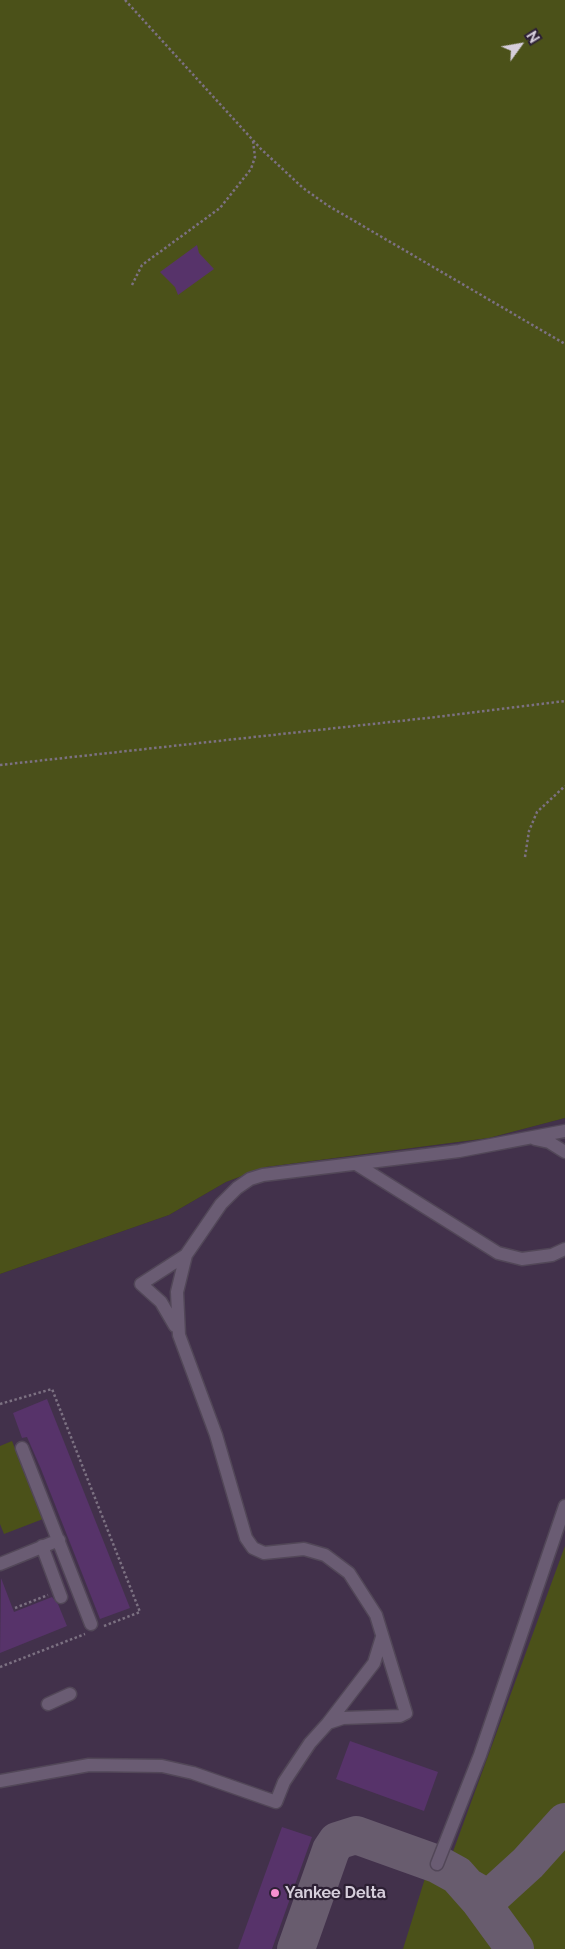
<!DOCTYPE html>
<html>
<head>
<meta charset="utf-8">
<style>
	body { margin:0 }
	#map { position:relative; width:565px; height:1949px; overflow:hidden; background:#372a3e; font-family:Raleway,sans-serif }
	canvas { display:block }
	.north { position:absolute; left:495px; top:20px; width:50px; height:50px; -webkit-text-stroke:4px #2d2034; paint-order:stroke; rotate:58deg; font-size:14px; font-weight:700; line-height:20px; text-align:center; color:#d6cedb }
	.north::after { content:''; display:block; margin:auto; width:18px; height:22px; background:#d6cedb; clip-path:polygon(50% 0,100% 100%,50% 72%,0 100%) }
</style>
</head>
<body>
<div id="map">
<canvas width="565" height="1949"></canvas>
<div class="north">N</div>
</div>
<script>
const context = document.querySelector('canvas').getContext('2d');
context.lineJoin = 'round';
function paint(path, color) {
  context.fillStyle = color;
  context.fill(path, 'evenodd');
}
function shape(rows) {
  const path = new Path2D();
  for (const r of rows) {
    path.moveTo(r[0], r[1]);
    for (let i = 2; i < r.length; i += 2) path.lineTo(r[i], r[i + 1]);
  }
  return path;
}
function trace(path, color, width, dash) {
  context.strokeStyle = color;
  context.lineWidth = width;
  context.lineCap = dash ? 'butt' : 'round';
  context.setLineDash(dash || []);
  context.stroke(path);
}
function label(font, color, halo, rows, align = 'center') {
  context.font = font + ' Raleway,sans-serif';
  context.lineWidth = 4.5;
  context.setLineDash([]);
  context.textBaseline = 'middle';
  context.strokeStyle = halo;
  context.fillStyle = color;
  for (const [text, x, y, turn = 0] of rows) {
    context.save();
    context.translate(x, y);
    context.rotate((+turn || 0) * Math.PI / 180);
    context.textAlign = isNaN(turn) ? turn : align;
    if (halo) context.strokeText(text, 0, 0);
    context.fillText(text, 0, 0);
    context.restore();
  }
}
paint(shape([
	[565,1118,565,1949,0,1949,0,1274,169,1215,226,1182,266,1167,489,1138]
]), '#42314b');
paint(shape([
	[0,0,565,0,565,1118,489,1138,266,1167,226,1182,169,1215,0,1274],
	[12,1441,43,1519,4,1534,0,1524,0,1446],
	[565,1546,565,1949,531,1949,494,1894,476,1873,451,1857],
	[426,1875,450,1887,466,1903,503,1949,403,1949]
]), '#4b5119');
trace(shape([
	[468,1887,482,1895,494,1894,528,1863,565,1822],
	[296,1949,331,1850,337,1841,356,1835,437,1864,457,1875,480,1901,515,1949]
]), '#685c6e', 38);
paint(shape([
	[197,245,199,253,214,269,178,295,175,287,160,272],
	[47,1399,130,1608,100,1619,41,1469,27,1437,22,1438,13,1413],
	[1,1578,14,1612,52,1597,58,1604,67,1626,0,1653],
	[350,1741,438,1772,424,1811,336,1779],
	[282,1827,312,1837,272,1949,238,1949]
]), '#57336a');
const minor = shape([
	[535,1139,549,1142,565,1152],
	[356,1164,498,1253,522,1259,552,1255,565,1249],
	[175,1326,161,1302,141,1284,186,1255,221,1204,237,1188,250,1179,263,1175,459,1151,565,1131],
	[22,1448,91,1624],
	[42,1546,61,1597],
	[0,1564,59,1540],
	[48,1704,70,1694],
	[328,1723,374,1663,382,1637],
	[0,1781,89,1765,162,1766,193,1773,276,1802,284,1782,310,1743,328,1723,343,1718,400,1716,406,1713,376,1615,349,1573,325,1555,304,1549,264,1553,253,1548,246,1538,216,1435,179,1335,177,1292,186,1255],
	[437,1864,480,1755,565,1506]
]);
trace(minor, '#524758', 15);
trace(shape([
	[125,0,261,149,303,188,327,205,565,344],
	[132,285,142,265,220,208,251,169,255,157,253,141],
	[0,765,436,717,565,701],
	[525,857,529,831,537,812,565,786],
	[0,1404,52,1389,140,1612,104,1626],
	[15,1608,48,1595],
	[0,1667,85,1634]
]), '#7c7182', 2.5, [2.5, 2.5]);
trace(minor, '#6a5c73', 12);
for (const [x, y, r, color] of [
	[275,1893,5,"#f690cf"]
]) {
  const dot = new Path2D();
  dot.arc(x, y, r, 0, 2 * Math.PI);
  context.fillStyle = color;
  context.fill(dot);
  trace(dot, '#2d2034', 2);
}
label('bold 16px', '#d6cedb', '#2d2034', [
	["Yankee Delta",285,1893]
], 'left');
</script>
</body>
</html>
